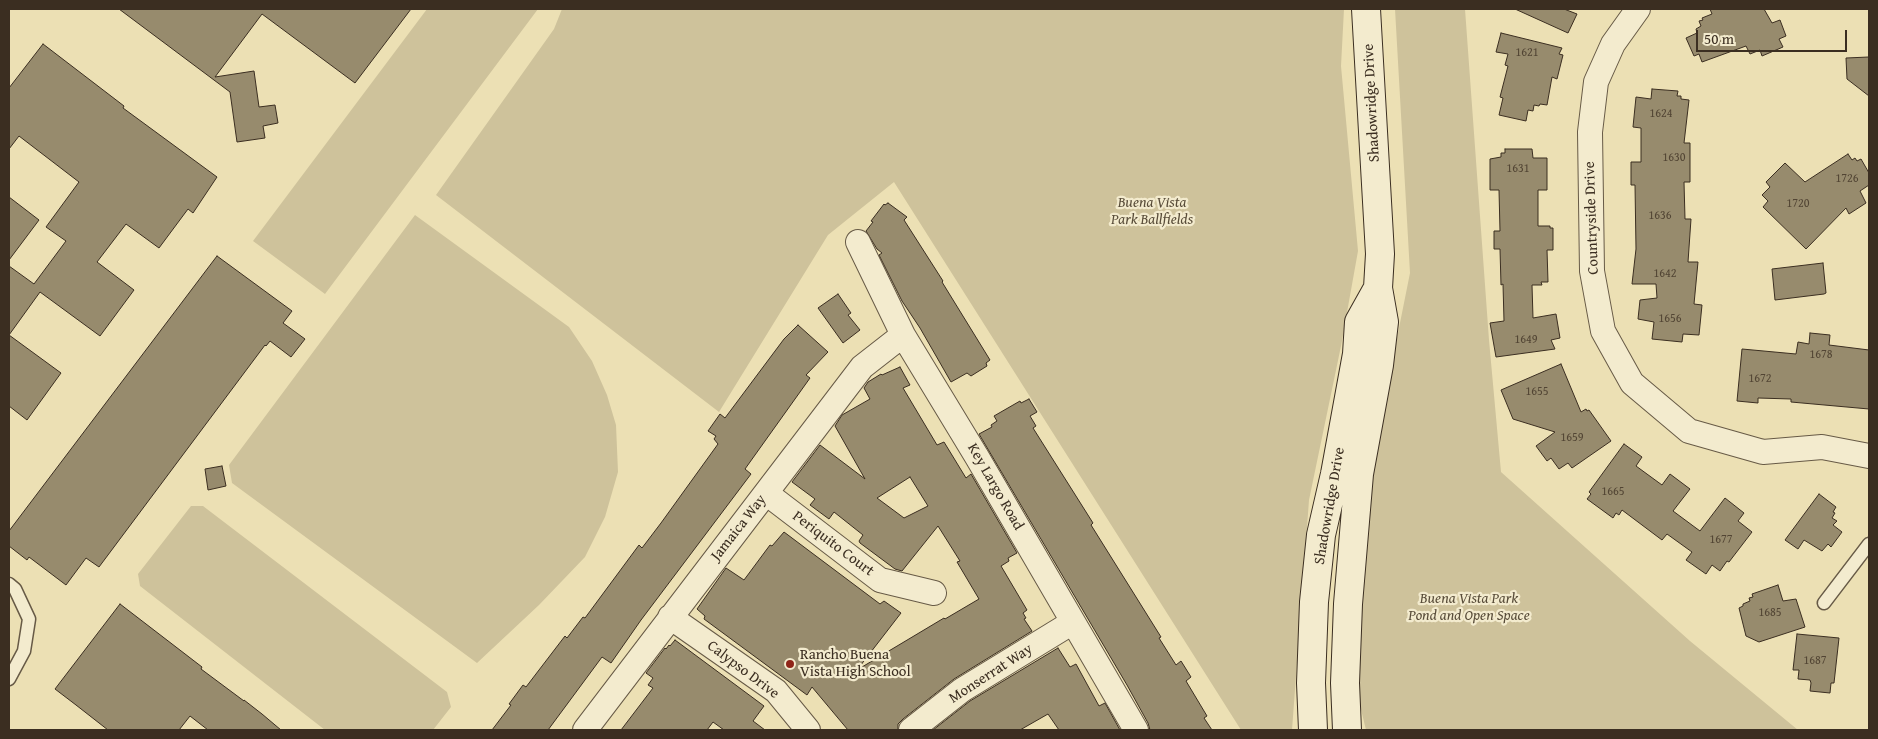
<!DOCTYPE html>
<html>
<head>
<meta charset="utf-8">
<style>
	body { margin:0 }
	#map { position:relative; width:1878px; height:739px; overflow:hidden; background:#ece0b4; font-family:"Gentium Book Plus",serif }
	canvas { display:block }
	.frame { position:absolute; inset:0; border:10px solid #3b2e21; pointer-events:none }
	.scale { position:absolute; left:1696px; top:30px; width:151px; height:22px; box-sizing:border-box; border:2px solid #3b2e21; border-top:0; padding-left:6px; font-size:15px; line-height:18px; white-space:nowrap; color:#3b2e21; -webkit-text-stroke:4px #f3ebce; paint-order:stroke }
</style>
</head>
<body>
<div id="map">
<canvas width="1878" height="739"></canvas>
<div class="frame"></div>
<div class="scale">50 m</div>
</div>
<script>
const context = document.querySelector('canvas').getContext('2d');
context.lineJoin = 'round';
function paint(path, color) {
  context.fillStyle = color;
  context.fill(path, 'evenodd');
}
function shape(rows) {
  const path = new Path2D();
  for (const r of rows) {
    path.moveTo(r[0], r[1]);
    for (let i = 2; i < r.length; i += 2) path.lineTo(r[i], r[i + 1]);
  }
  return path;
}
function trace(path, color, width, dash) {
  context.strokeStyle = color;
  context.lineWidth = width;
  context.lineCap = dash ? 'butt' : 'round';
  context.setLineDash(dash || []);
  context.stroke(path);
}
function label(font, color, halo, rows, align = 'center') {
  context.font = font + ' "Gentium Book Plus",serif';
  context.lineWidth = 4.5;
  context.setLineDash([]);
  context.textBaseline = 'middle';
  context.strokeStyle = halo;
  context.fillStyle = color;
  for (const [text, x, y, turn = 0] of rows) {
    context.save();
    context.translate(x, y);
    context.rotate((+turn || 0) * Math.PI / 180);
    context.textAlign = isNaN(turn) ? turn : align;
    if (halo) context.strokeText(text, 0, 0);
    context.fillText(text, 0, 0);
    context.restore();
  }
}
paint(shape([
	[427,9,538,9,325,294,253,241],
	[562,9,1344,9,1341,66,1358,251,1341,346,1309,500,1292,730,1241,730,894,182,828,235,719,412,436,195,554,29],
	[1395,9,1465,9,1489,340,1501,472,1690,641,1798,730,1366,730,1340,623,1410,273],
	[415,215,569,327,592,361,607,395,616,425,618,472,605,517,585,557,539,605,477,663,232,483,229,465],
	[203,506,447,692,451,707,433,730,325,730,140,586,138,574,191,506]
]), '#cec29b');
const building = shape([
	[119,9,411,9,355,83,262,14,215,77,254,71,259,107,275,105,278,123,263,126,265,138,237,142,230,92,119,9],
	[1515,9,1564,9,1577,14,1568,33,1515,9],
	[1710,9,1764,9,1772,23,1780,20,1786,36,1779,39,1783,47,1762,56,1760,50,1750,54,1746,46,1702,62,1699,54,1694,56,1686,38,1697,33,1696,29,1701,26,1699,21,1703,20,1702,18,1712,14,1710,9],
	[1501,33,1562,48,1559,54,1563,55,1557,79,1552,77,1547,105,1540,104,1539,106,1534,105,1533,111,1528,110,1526,121,1499,115,1503,98,1500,97,1508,66,1505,65,1508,54,1496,52,1501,33],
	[43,44,124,106,123,108,217,177,193,213,188,209,159,248,126,224,97,262,134,290,100,336,40,292,9,335,9,266,34,284,66,241,46,227,79,182,19,136,9,149,9,88,43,44],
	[1869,57,1869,96,1847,79,1846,58,1869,57],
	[1652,89,1678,91,1677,96,1681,96,1681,99,1689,100,1684,143,1690,143,1690,182,1684,182,1685,219,1691,219,1688,262,1698,262,1694,304,1702,305,1699,335,1683,334,1682,342,1652,339,1654,322,1638,319,1640,300,1657,298,1656,284,1632,284,1636,249,1635,185,1631,185,1631,162,1641,162,1641,128,1633,127,1636,97,1651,99,1652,89],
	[1505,149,1532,149,1533,158,1547,158,1547,190,1538,190,1538,226,1550,226,1550,228,1553,228,1553,250,1547,250,1548,282,1541,282,1542,285,1532,285,1533,318,1556,314,1560,338,1551,340,1555,349,1496,357,1490,323,1504,321,1503,284,1501,285,1500,249,1494,249,1494,231,1500,231,1499,190,1490,190,1490,159,1501,157,1501,153,1505,153,1505,149],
	[1848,154,1852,160,1855,158,1857,161,1861,159,1869,173,1869,185,1860,191,1866,203,1849,214,1846,208,1806,249,1763,207,1768,201,1762,195,1770,187,1766,182,1785,163,1805,182,1848,154],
	[9,197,39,220,9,260,9,197],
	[888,203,907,217,904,220,943,281,942,282,990,360,986,363,987,366,971,376,967,373,951,382,920,328,902,301,879,255,882,253,877,249,866,231,873,222,871,221,884,204,885,205,888,203],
	[217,256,292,311,283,323,305,339,291,357,270,341,266,346,265,345,99,567,86,558,66,585,29,557,27,560,9,546,9,531,217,256],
	[1823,263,1826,293,1824,294,1775,300,1772,269,1823,263],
	[838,294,851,313,848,315,860,330,843,343,818,308,838,294],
	[798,325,828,352,806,375,810,378,745,469,751,474,641,620,611,663,602,657,548,730,492,730,511,705,509,704,523,685,526,687,565,636,567,638,583,617,585,618,639,545,642,548,661,523,718,444,714,439,716,436,708,431,720,414,725,418,784,339,798,325],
	[1810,333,1830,335,1829,345,1869,350,1869,409,1791,402,1791,399,1758,398,1758,403,1737,401,1742,349,1796,354,1798,342,1809,344,1810,333],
	[9,335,61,373,27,420,9,406,9,335],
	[1561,364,1581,412,1586,409,1587,411,1589,410,1611,441,1572,468,1568,463,1559,469,1551,458,1547,461,1536,446,1555,432,1513,419,1501,390,1561,364],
	[900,367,910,385,903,388,937,445,944,442,966,478,971,474,1017,553,1008,558,1009,561,1001,566,1027,610,1023,613,1026,618,1024,619,1032,631,954,679,903,719,898,724,898,730,848,730,812,687,807,695,704,619,705,616,697,609,726,568,744,580,770,545,772,546,784,532,880,604,884,601,901,613,857,670,944,618,945,619,979,599,957,562,960,561,938,526,902,571,895,569,860,543,859,541,863,535,834,512,829,519,810,505,815,499,792,482,820,445,865,479,835,426,842,415,870,399,864,388,868,382,881,374,882,375,900,367],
	[910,477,928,506,904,518,877,498,910,477],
	[1029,399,1037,412,1030,416,1036,426,1033,428,1093,523,1091,525,1161,637,1159,638,1176,665,1181,661,1191,677,1186,681,1207,716,1204,718,1212,730,1150,730,1148,723,1127,685,979,434,992,427,991,425,997,421,994,416,1020,401,1021,403,1029,399],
	[1624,444,1642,457,1636,466,1662,485,1670,474,1690,489,1673,511,1700,531,1725,498,1744,513,1738,521,1752,532,1729,562,1727,561,1720,571,1712,565,1706,574,1686,560,1692,552,1667,534,1662,540,1622,510,1619,515,1616,513,1613,518,1587,499,1591,494,1589,492,1624,444],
	[222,466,226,486,208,490,205,469,222,466],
	[1819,494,1836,507,1833,512,1835,513,1832,518,1837,521,1833,525,1842,532,1831,547,1828,544,1822,551,1804,540,1798,549,1785,540,1819,494],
	[1778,585,1783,601,1796,599,1805,627,1759,642,1746,636,1739,608,1743,606,1743,604,1750,601,1749,598,1753,597,1752,594,1778,585],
	[120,604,202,667,201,669,244,701,244,700,262,714,281,730,208,730,190,716,179,730,108,730,76,705,55,689,120,604],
	[1797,634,1839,638,1834,683,1831,683,1830,693,1810,691,1811,683,1810,680,1798,679,1799,670,1793,670,1797,634],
	[675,640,764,706,753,721,765,730,724,730,713,722,707,730,621,730,653,688,648,685,653,678,646,673,665,648,666,649,669,645,670,646,675,640],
	[1058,648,1070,667,1076,664,1099,706,1105,703,1120,730,1059,730,1048,714,1020,730,933,730,970,701,1058,648]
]);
paint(building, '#978b6d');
trace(building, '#3b2e21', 1);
const lane = shape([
	[9,584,15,589,29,619,24,651,9,679],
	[1824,603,1869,544]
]);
const street = shape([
	[1638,9,1613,44,1596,82,1590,132,1592,271,1603,331,1632,383,1689,431,1763,452,1822,447,1869,456],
	[858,242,903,335,977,457,1136,730],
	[766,493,880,580,934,593],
	[670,617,776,691,808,730],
	[585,730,862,367,903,335],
	[911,730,962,690,1073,622]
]);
const secondary = shape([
	[1313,730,1311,683,1314,602,1321,535,1335,474,1357,354,1359,322,1378,288],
	[1347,730,1345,683,1348,604,1359,474,1379,365,1384,322,1378,288,1380,254,1366,9]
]);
trace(lane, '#675a46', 15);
trace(street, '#675a46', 26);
trace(secondary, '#3b2e21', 30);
trace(lane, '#f3ebce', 12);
trace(street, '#f3ebce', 24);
trace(secondary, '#f3ebce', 28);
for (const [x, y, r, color] of [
	[790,664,5,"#8f2418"]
]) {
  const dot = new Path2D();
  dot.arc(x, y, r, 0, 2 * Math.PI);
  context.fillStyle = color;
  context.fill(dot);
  trace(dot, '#f3ebce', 2);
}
label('12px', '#524534', null, [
	["1621",1527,53],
	["1624",1661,114],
	["1630",1674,158],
	["1631",1518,169],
	["1726",1847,179],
	["1720",1798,204],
	["1636",1660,216],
	["1642",1665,274],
	["1656",1670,319],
	["1649",1526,340],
	["1678",1821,355],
	["1672",1760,379],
	["1655",1537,392],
	["1659",1572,438],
	["1665",1613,492],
	["1677",1721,540],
	["1685",1770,613],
	["1687",1815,661]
]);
label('15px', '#3b2e21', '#f3ebce', [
	["Shadowridge Drive",1372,103,-93],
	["Countryside Drive",1592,218,-92],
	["Key Largo Road",995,487,60],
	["Shadowridge Drive",1330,506,-80],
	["Jamaica Way",739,528,-52],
	["Periquito Court",833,544,37],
	["Calypso Drive",743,670,37],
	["Monserrat Way",991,674,-33]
]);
label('italic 15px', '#584c39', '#f3ebce', [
	["Buena Vista",1152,203],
	["Park Ballfields",1152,220],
	["Buena Vista Park",1469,599],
	["Pond and Open Space",1469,616]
]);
label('15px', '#3b2e21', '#f3ebce', [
	["Rancho Buena",800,655],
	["Vista High School",800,672]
], 'left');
</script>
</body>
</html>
